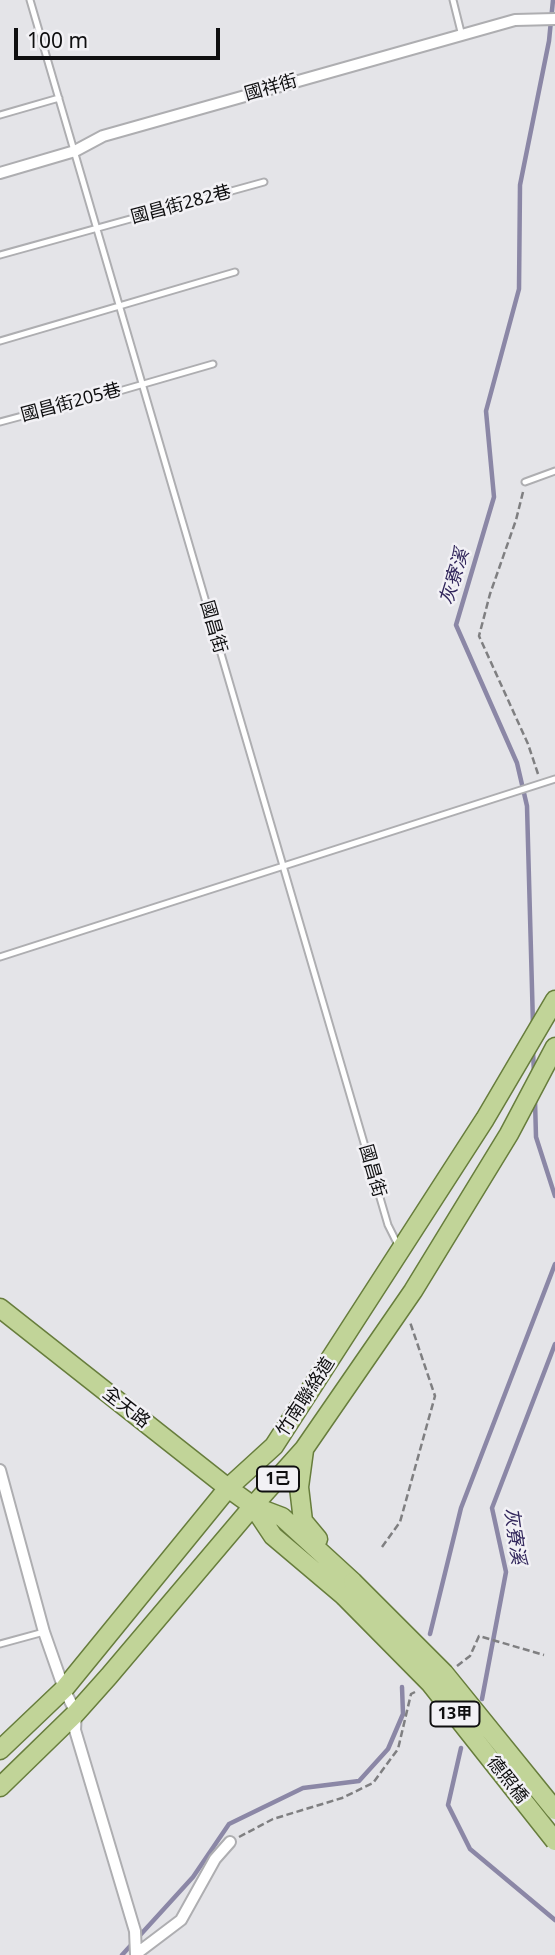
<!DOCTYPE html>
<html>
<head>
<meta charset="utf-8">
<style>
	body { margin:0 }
	#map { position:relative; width:555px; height:1955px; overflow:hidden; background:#e4e4e8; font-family:"Noto Sans",sans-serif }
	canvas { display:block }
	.scale { position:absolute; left:14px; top:28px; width:206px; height:32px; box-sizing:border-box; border:4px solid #0f0f10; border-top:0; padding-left:9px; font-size:21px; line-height:24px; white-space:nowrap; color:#0f0f10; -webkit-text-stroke:5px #f2f1f5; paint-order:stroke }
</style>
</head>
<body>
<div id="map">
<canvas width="555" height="1955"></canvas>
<div class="scale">100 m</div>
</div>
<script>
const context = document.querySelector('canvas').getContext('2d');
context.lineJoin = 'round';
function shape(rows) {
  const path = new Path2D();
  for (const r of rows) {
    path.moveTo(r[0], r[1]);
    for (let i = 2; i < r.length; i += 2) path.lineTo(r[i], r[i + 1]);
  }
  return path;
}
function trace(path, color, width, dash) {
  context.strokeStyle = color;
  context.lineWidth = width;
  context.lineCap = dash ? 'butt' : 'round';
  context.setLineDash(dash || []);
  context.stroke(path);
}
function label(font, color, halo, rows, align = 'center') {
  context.font = font + ' "Noto Sans","Noto Sans TC",sans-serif';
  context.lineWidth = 5;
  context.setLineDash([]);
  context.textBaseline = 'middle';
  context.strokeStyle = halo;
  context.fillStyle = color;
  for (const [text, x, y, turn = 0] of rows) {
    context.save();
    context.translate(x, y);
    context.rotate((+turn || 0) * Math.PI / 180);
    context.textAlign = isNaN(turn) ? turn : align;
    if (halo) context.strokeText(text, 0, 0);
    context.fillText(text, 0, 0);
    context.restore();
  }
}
trace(shape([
	[533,1025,527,806,517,763,456,625,494,497,486,411,519,289,520,185,549,41,553,0],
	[533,1051,534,1074],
	[535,1100,536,1137,555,1196],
	[430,1634,461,1508,555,1264],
	[482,1699,506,1572,492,1508,555,1344],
	[461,1748,448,1805,470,1849,555,1920],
	[122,1955,193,1877,229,1824,303,1788,359,1781,388,1749,403,1714,402,1687]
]), '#8b87a6', 4.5);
const lane = shape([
	[30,0,388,1225,398,1245],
	[453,0,462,36],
	[0,115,59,98],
	[0,255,264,182],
	[0,341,235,272],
	[0,422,56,407,71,405,213,364],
	[525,482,555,471],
	[0,957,555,779],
	[0,1644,44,1632]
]);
const street = shape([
	[0,173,75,151,103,136,515,20,555,19],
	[0,1470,44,1632,64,1689,76,1713,75,1730,135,1931,136,1955],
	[136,1954,181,1920,215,1859,230,1842]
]);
const primary = shape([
	[0,1308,228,1488,253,1506,282,1517,353,1582],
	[304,1450,299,1487,303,1521,318,1539],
	[253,1506,273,1536,344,1596],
	[0,1750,64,1689,228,1488,274,1446,485,1119,555,1000],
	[0,1787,76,1713,109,1676,253,1506,304,1449,413,1291,509,1134,555,1047]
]);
trace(lane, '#aeaeb1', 9);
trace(street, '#aeaeb1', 14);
trace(primary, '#677d3c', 21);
trace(shape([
	[523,492,516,520,490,594,479,636,528,744,538,774],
	[382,1547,400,1522,435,1396,410,1322],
	[457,1666,470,1656,479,1636,544,1655],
	[239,1837,273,1819,342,1798,373,1783,398,1749,411,1694,415,1692]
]), '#7f7f81', 2.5, [7, 3.5]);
trace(lane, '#fff', 5);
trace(street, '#fff', 10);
trace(primary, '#c1d498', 18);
const primaryBridge = shape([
	[353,1582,444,1673,555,1810],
	[344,1596,430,1683,555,1841]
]);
trace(primaryBridge, '#677d3c', 21, []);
trace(primaryBridge, '#c1d498', 18);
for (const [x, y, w] of [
	[278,1479,42],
	[455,1714,49]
]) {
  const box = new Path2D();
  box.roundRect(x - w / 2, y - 12.5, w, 25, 5);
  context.fillStyle = '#f2f1f5';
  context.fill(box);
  trace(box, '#0f0f10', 2);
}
label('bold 16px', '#0f0f10', null, [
	["1己",278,1479],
	["13甲",455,1714]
]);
label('18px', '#0f0f10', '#f2f1f5', [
	["國祥街",271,88,-16],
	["國昌街282巷",181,205,-15],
	["國昌街205巷",71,403,-15],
	["國昌街",213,627,74],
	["國昌街",372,1171,74],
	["竹南聯絡道",306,1397,-57],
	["全天路",126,1408,38],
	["德照橋",507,1780,52]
]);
label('italic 19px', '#32275c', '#f2f1f5', [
	["灰寮溪",455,577,-73],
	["灰寮溪",514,1536,82]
]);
</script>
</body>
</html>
